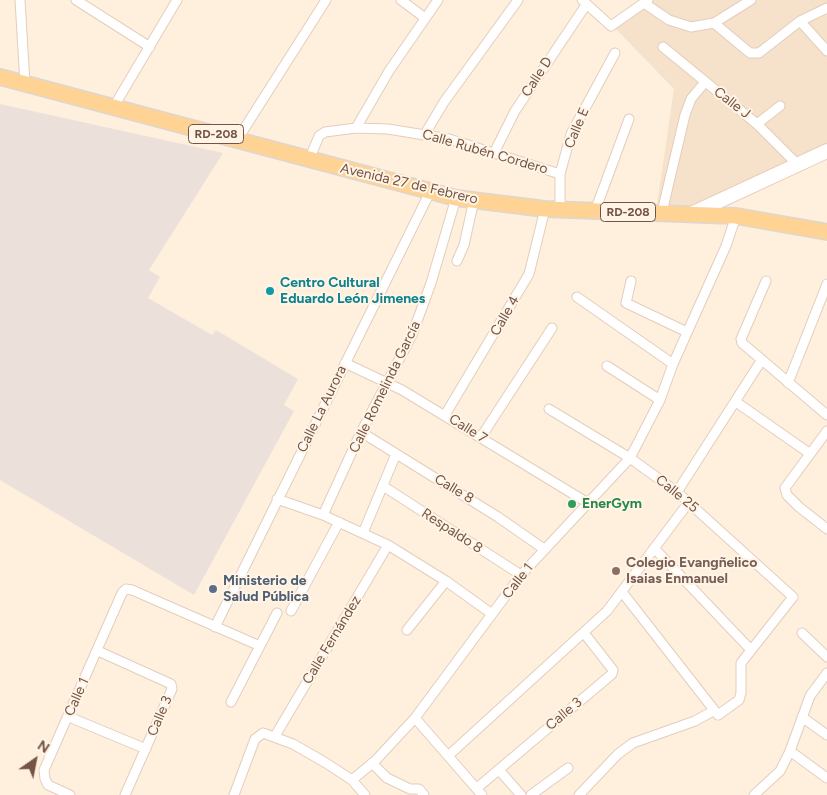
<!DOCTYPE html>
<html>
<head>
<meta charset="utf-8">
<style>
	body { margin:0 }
	#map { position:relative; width:827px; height:795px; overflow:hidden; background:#fef0dd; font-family:Figtree,sans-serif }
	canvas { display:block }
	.north { position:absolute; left:10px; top:735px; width:50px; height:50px; -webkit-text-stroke:4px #fff4e5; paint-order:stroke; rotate:33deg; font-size:14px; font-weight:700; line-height:20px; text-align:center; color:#745444 }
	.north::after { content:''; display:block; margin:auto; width:18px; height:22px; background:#745444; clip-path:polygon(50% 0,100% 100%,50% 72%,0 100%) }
</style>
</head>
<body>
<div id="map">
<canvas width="827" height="795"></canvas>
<div class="north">N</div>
</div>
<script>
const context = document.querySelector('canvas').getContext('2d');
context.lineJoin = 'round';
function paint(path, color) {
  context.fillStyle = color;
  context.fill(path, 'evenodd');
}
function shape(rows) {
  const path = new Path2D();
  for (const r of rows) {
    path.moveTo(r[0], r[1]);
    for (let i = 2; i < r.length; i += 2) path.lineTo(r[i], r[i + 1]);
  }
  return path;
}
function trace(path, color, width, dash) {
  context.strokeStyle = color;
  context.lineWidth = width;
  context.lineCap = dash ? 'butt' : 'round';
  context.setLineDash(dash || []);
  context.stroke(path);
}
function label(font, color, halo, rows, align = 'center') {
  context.font = font + ' Figtree,sans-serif';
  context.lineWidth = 4;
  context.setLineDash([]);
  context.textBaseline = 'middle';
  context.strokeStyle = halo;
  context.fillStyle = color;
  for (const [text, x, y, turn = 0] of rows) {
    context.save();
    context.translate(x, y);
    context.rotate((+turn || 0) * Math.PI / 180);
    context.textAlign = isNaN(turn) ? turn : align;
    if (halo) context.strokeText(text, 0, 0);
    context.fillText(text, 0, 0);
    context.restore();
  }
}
paint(shape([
	[652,0,827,0,827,153,696,212,657,205,674,89,615,28]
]), '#f6e1cb');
paint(shape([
	[0,104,223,153,149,270,160,277,148,298,212,335,216,330,298,379,284,405,294,411,194,595,0,480]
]), '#ebe1da');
const street = shape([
	[20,0,25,84],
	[76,0,150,47],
	[401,0,425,18],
	[582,0,611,26,648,0],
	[644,3,669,20,691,27,714,23,751,0],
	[800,21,827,51],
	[714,23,750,53,759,53,800,21,827,8],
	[663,47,757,124,797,164],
	[113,108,177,0],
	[757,124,780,106],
	[356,128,389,71,438,0],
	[425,134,444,102,518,0],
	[237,140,326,0],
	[494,153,515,111,586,5],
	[309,160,319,136,325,132,356,128,388,129,449,139,560,174],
	[560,209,560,174,571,134,615,53],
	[595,211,629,119],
	[662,212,685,115,691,99,705,82],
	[457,261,464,245,474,200],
	[631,281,626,303,687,332],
	[766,281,741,339,742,343,827,415],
	[577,297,673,364],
	[345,363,402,390,588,503],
	[607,366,660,400],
	[788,383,827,284],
	[736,402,809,453],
	[549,409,630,458,677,492,793,597,741,663,741,693,739,700,718,715,622,592],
	[445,415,529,274,545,209],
	[827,431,785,488,787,495,799,507,827,529],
	[361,432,498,517,544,549],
	[481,437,552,328],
	[383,486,521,575],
	[677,492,761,361],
	[277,499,323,515,388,545,446,581,492,614],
	[323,515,361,432,412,335,431,283,456,198],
	[363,533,396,454],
	[654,548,751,650],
	[291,611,339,522],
	[215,627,430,192],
	[407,630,446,581],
	[802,633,827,657],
	[98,651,171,684,172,689,125,795],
	[231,702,277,613],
	[69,717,146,749],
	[802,717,827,735],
	[415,718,482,795],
	[275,736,388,545],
	[790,751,827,778],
	[448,756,607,611,689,502],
	[372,763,387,778,410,789,419,789,424,795],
	[499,770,521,795],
	[352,780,375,761,415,718,521,575,630,458,660,400,673,364,726,246,736,216],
	[477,788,612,674,613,670,584,633],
	[70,795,48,785,45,779,44,770,122,593,126,589,132,590,260,646],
	[234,795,255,739,263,733,293,744,326,763,352,780,365,795],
	[531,795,568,768],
	[579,795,618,754,633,743,695,721,713,711],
	[754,795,780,771,790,751,810,696,827,673]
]);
const secondary = shape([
	[691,214,827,151]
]);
const primary = shape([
	[0,77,456,198,545,209,736,216,827,232]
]);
trace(street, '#e4cdbc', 11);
trace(secondary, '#e9ceb8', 16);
trace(primary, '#ded6d2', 18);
trace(street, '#fff', 9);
trace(secondary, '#fff', 14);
trace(primary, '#ffd393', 15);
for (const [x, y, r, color] of [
	[270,291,5,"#0f9aa8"],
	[572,504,5,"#2e9e5b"],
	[616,571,5,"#8d6e63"],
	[213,589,5,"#5c6f8a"]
]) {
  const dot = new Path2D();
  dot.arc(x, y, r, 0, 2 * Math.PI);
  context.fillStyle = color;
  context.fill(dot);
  trace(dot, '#fff4e5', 2);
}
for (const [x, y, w] of [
	[216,134,55],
	[628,212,55]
]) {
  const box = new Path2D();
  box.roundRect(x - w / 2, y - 9.5, w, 19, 4);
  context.fillStyle = '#fff4e5';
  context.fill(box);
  trace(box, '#745444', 1);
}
label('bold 12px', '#745444', null, [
	["RD-208",216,134],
	["RD-208",628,212]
]);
label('14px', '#745444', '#fff4e5', [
	["Calle D",537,77,-57],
	["Calle J",732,103,38],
	["Calle E",577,128,-67],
	["Calle Rubén Cordero",485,152,16],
	["Avenida 27 de Febrero",409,184,13],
	["Calle 4",505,316,-60],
	["Calle Romelinda García",385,387,-64],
	["Calle La Aurora",322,409,-64],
	["Calle 7",468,429,32],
	["Calle 8",454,489,31],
	["Calle 25",677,494,39],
	["Respaldo 8",452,531,33],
	["Calle 1",518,581,-52],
	["Calle Fernández",332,640,-59],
	["Calle 1",77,697,-66],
	["Calle 3",564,714,-40],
	["Calle 3",160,716,-67]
]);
label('bold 14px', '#0d838f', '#fff4e5', [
	["Centro Cultural",280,283],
	["Eduardo León Jimenes",280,299]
], 'left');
label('bold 14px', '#27864d', '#fff4e5', [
	["EnerGym",582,504]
], 'left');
label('bold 14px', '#785e54', '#fff4e5', [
	["Colegio Evangñelico",626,563],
	["Isaias Enmanuel",626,579]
], 'left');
label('bold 14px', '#4e5e75', '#fff4e5', [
	["Ministerio de",223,581],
	["Salud Pública",223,597]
], 'left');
</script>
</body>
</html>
